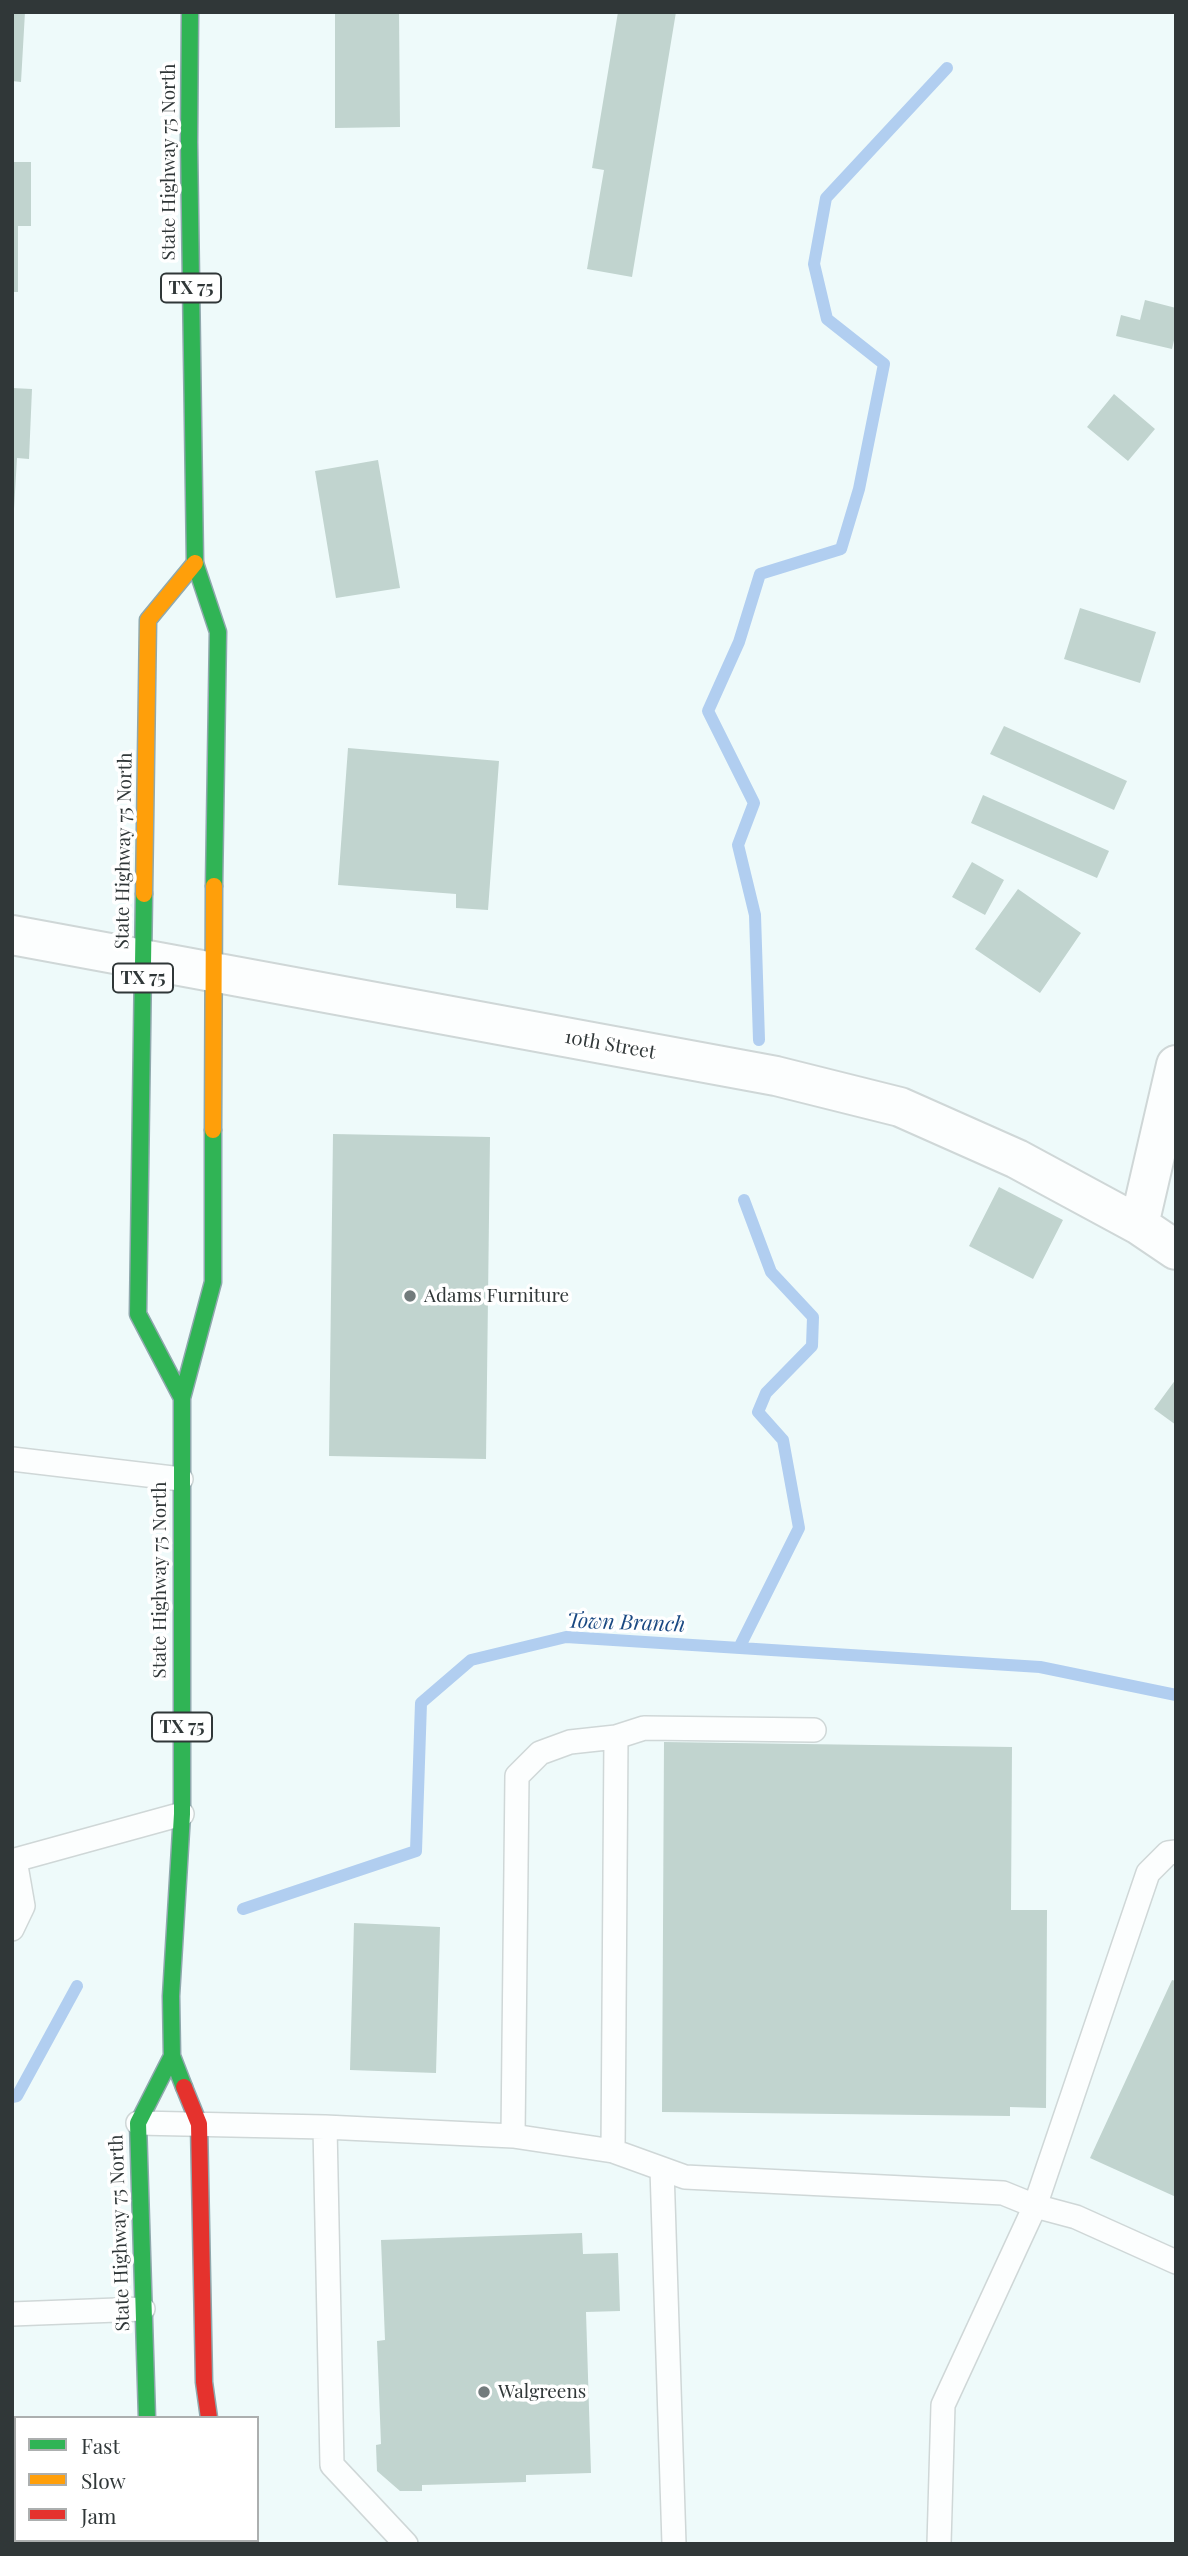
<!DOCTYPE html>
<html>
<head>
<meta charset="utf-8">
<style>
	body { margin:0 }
	#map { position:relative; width:1188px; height:2556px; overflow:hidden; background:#eefafa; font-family:"Playfair Display",serif }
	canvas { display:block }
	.frame { position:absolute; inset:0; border:14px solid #303738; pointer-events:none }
	.legend { position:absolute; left:14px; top:2416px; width:245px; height:126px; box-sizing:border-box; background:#fff; border:2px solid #acafaf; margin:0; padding:9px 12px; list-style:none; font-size:21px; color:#303738 }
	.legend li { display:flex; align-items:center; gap:14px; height:35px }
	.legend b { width:35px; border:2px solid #acafaf }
</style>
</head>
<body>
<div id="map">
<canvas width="1188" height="2556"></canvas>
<div class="frame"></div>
<ul class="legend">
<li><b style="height:9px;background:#30b455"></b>Fast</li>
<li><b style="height:9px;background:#ff9f0a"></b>Slow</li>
<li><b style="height:9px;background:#e5322d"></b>Jam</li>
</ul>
</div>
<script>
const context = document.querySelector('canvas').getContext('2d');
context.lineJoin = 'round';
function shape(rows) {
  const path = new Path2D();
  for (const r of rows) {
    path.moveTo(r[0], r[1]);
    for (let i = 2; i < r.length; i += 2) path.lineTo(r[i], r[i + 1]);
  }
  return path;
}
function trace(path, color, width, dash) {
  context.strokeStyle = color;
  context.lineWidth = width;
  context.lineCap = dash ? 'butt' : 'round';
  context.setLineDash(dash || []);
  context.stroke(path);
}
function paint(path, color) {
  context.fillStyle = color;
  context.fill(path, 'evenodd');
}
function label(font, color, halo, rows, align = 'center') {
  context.font = font + ' "Playfair Display",serif';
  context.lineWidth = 7;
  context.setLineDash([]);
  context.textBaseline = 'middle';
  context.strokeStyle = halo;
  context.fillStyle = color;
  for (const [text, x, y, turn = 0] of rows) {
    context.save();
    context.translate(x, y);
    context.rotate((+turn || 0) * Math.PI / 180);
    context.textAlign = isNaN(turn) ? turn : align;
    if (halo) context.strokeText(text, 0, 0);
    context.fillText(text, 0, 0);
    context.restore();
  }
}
trace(shape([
	[759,1040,755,915,738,845,754,803,708,711,739,642,760,574,841,549,859,489,884,364,827,319,814,264,826,198,947,68],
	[739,1648,799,1528,783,1440,758,1412,766,1393,812,1346,813,1317,771,1272,744,1200],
	[243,1909,416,1851,421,1703,471,1660,566,1637,1040,1667,1176,1695],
	[12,2097,17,2096,77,1986]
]), '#b1cef0', 12);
paint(shape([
	[12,12,25,12,21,82,12,81],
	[335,12,399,12,400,127,335,128],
	[618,12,676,12,632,277,587,269,604,170,592,168],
	[12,162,31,162,31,226,18,226,18,292,12,292],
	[1145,300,1176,308,1176,332,1172,349,1116,336,1121,315,1140,320],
	[12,388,32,389,29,459,17,458,14,509,12,509],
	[1114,394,1155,429,1128,461,1087,427],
	[378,460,400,588,336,598,315,471],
	[1080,608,1156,632,1140,683,1064,659],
	[1004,726,1127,781,1114,810,990,754],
	[348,748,499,761,488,910,456,908,456,894,338,885],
	[983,795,1109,851,1097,878,971,823],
	[972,862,1004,880,985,915,952,897],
	[1018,889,1081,933,1040,993,975,949],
	[333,1134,490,1137,486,1459,329,1456],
	[999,1187,1063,1220,1033,1279,969,1246],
	[1176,1379,1176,1425,1154,1409],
	[664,1742,1012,1747,1011,1910,1047,1910,1046,2108,1010,2107,1010,2116,662,2112],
	[354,1923,440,1927,436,2073,350,2070],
	[1172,1980,1176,1981,1176,2197,1090,2158],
	[582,2233,583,2254,618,2253,620,2311,586,2312,591,2473,526,2475,526,2482,422,2485,422,2491,400,2491,377,2471,376,2445,381,2444,377,2341,385,2340,381,2240]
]), '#c1d4cf');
const lane = shape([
	[12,1459,181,1479],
	[616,1737,644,1728,814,1730],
	[12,1929,23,1906,15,1860,182,1814],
	[138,2123,325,2127,513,2136,613,2151,685,2177,1003,2193,1035,2206,1076,2217,1176,2262],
	[325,2127,332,2465,406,2544],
	[513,2136,517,1776,540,1753,570,1742,616,1737,613,2151],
	[662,2169,674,2544],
	[12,2314,143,2309],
	[939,2544,943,2405,1035,2206,1148,1873,1168,1853,1176,1852]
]);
const street = shape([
	[12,935,776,1076,900,1107,1017,1159,1139,1225,1176,1250],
	[1139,1225,1176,1065]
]);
const fast = shape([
	[190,12,189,142,195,563,218,632,214,886],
	[144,894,138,1314,182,1398],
	[184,2087,172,2056,171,1996,182,1814,182,1398,213,1282,213,1130],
	[147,2418,138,2123,172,2056],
	[166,2540,167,2544],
	[227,2540,229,2544]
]);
const slow = shape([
	[144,894,148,620,195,563],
	[213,1130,214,886]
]);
const jam = shape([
	[184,2087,199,2124,204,2382,209,2418]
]);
trace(lane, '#cfd7d7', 26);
trace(street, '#cfd7d7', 42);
trace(fast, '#8fa8ad', 19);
trace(slow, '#8fa8ad', 19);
trace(jam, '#8fa8ad', 19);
trace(lane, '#fcfefe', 23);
trace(street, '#fcfefe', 38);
trace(fast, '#30b455', 16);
trace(slow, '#ff9f0a', 16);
trace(jam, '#e5322d', 16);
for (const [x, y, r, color] of [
	[410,1296,7,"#727b7c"],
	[484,2392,7,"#727b7c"]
]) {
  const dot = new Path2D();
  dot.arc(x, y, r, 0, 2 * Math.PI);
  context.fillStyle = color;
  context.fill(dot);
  trace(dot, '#fff', 2.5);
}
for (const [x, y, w] of [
	[191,288,60],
	[143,978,60],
	[182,1727,60]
]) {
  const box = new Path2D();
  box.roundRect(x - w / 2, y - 14.5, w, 29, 5);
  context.fillStyle = '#fff';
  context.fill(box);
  trace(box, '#303738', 2);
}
label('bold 18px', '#303738', null, [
	["TX 75",191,288],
	["TX 75",143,978],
	["TX 75",182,1727]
]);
label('19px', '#303738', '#fff', [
	["State Highway 75 North",169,162,-90],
	["State Highway 75 North",124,851,-89],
	["10th Street",610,1045,10],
	["State Highway 75 North",160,1580,-90],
	["State Highway 75 North",120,2233,-92]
]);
label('19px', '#303738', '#fff', [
	["Adams Furniture",424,1296],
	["Walgreens",498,2392]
], 'left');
label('italic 21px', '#194882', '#fff', [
	["Town Branch",626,1623,2]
]);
</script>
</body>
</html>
